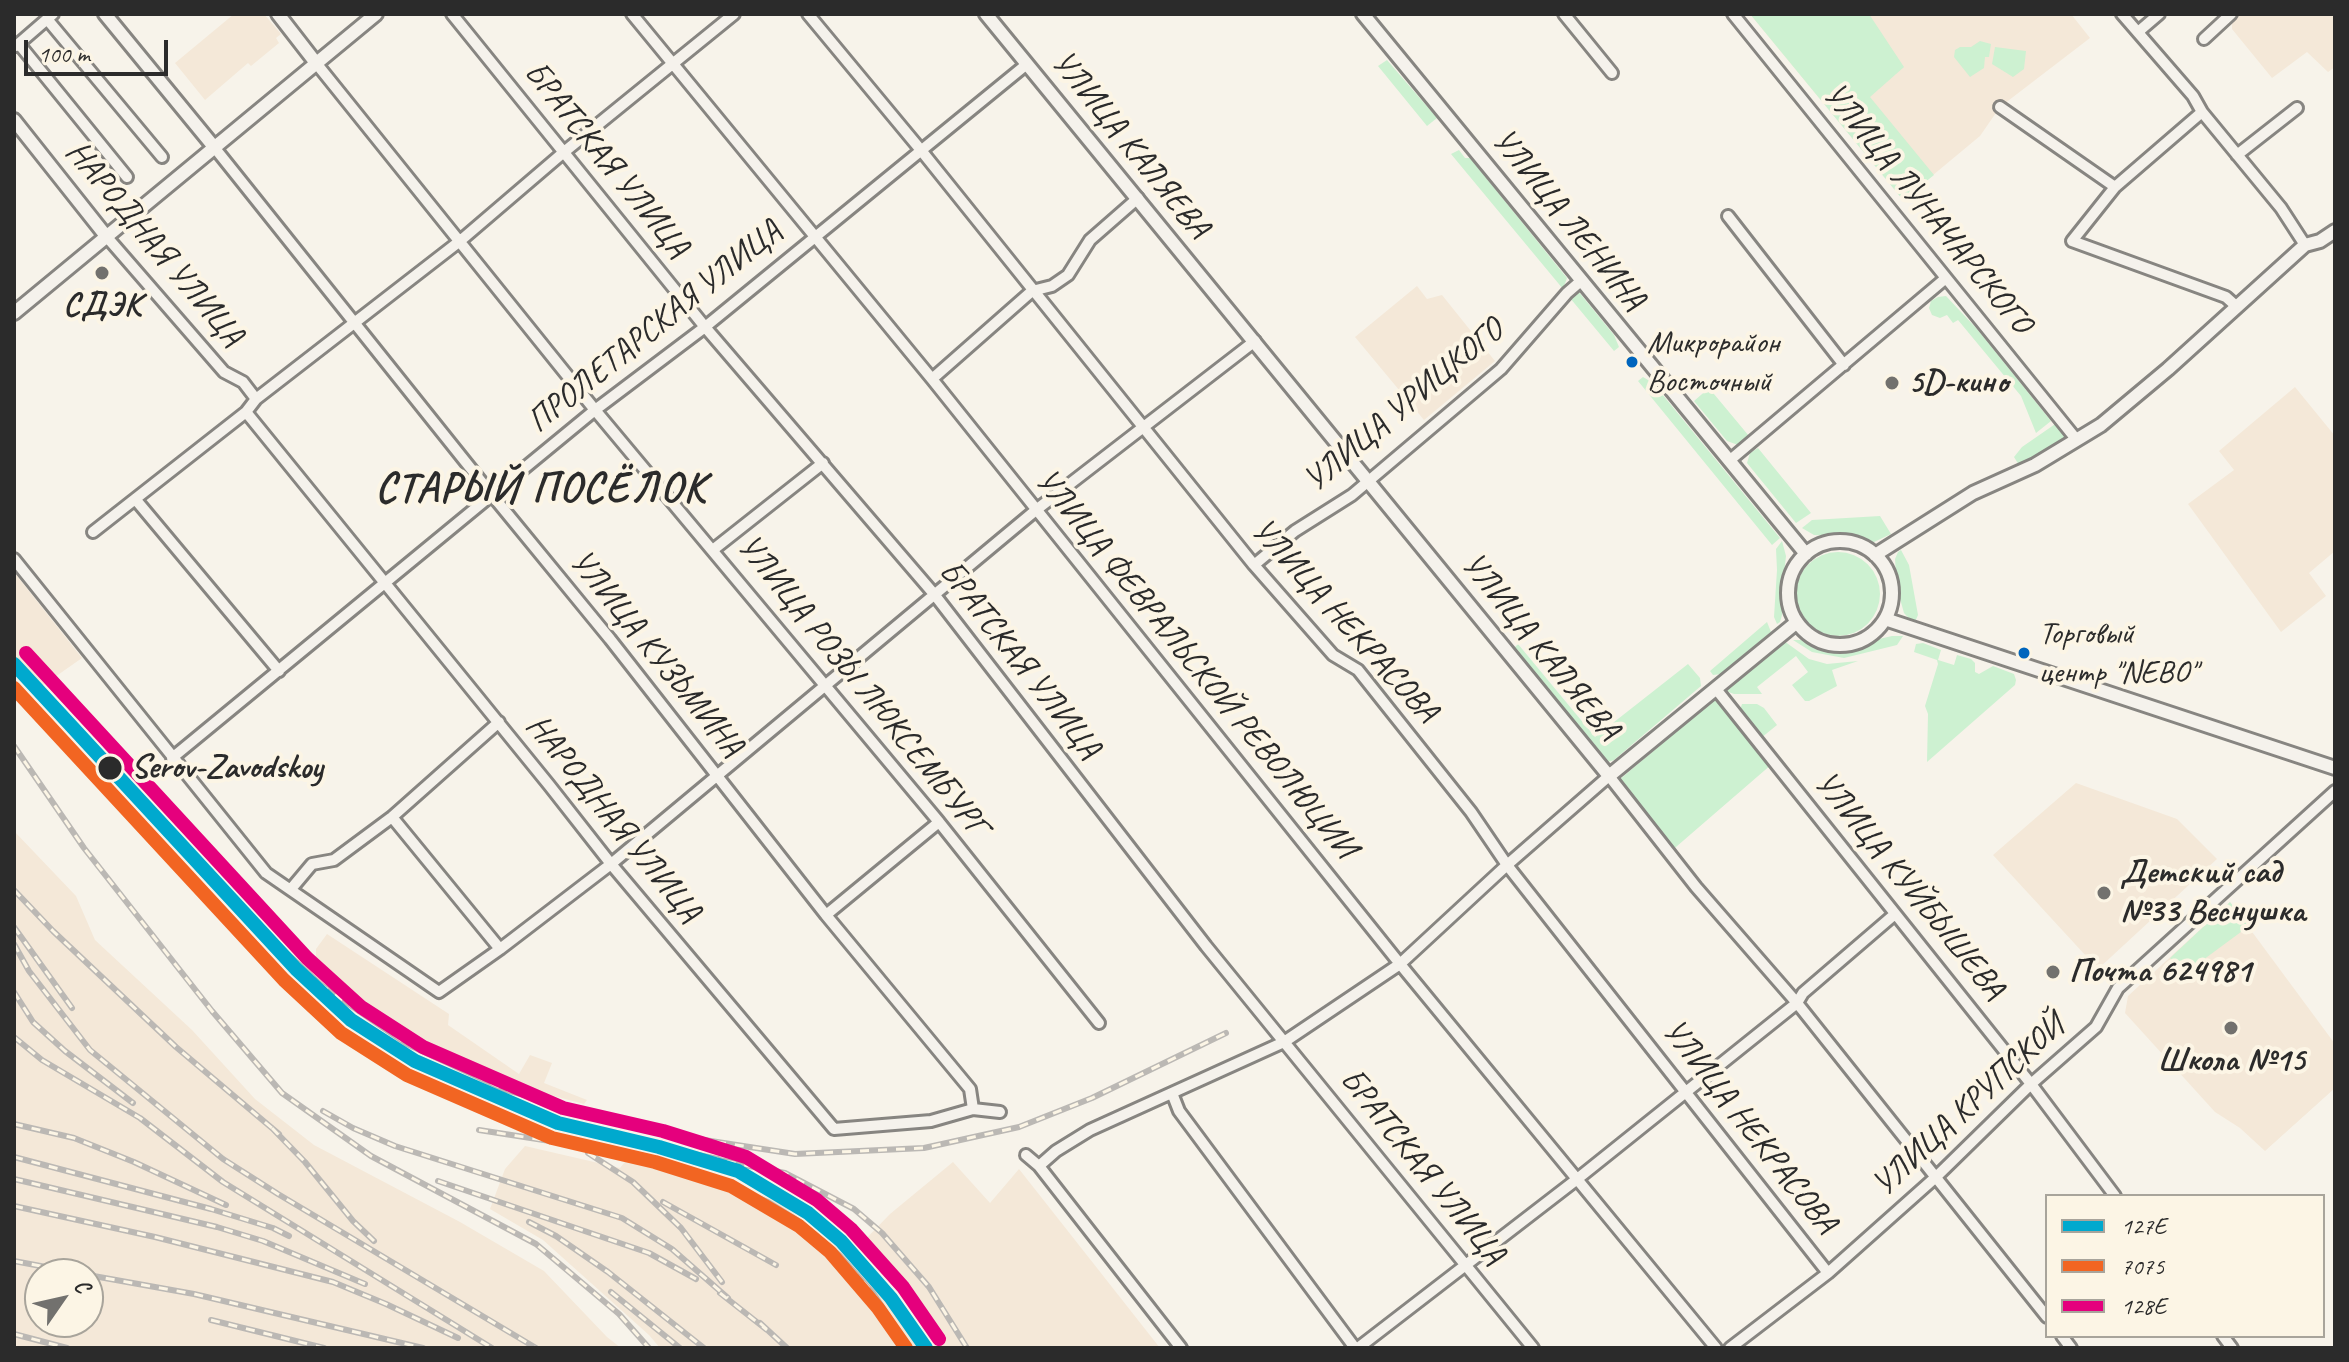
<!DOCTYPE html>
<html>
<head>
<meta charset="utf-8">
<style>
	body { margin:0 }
	#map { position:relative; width:2349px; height:1362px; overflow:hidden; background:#f7f3ea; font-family:Caveat,sans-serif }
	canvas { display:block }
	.frame { position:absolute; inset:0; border:16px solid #2b2b2b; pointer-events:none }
	.legend { position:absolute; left:2045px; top:1194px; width:280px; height:144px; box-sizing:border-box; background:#fcf5e5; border:2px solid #a8a49b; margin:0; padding:10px 14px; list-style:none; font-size:24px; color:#2b2b2b }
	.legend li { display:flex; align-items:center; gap:16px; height:40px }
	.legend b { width:40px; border:2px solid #a8a49b }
	.north { position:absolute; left:24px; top:1258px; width:80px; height:80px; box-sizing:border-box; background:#fcf5e5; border:2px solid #a8a49b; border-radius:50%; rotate:56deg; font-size:22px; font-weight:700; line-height:32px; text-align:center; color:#2b2b2b }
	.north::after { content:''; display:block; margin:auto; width:28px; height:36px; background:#72716e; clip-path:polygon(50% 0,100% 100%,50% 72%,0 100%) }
	.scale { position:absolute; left:24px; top:40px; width:144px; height:36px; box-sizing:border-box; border:4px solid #2b2b2b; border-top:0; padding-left:10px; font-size:24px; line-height:28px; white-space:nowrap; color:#2b2b2b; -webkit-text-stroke:6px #fcf5e5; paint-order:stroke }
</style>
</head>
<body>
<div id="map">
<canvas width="2349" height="1362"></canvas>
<div class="frame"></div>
<ul class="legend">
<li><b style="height:10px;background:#00a9ce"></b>127Е</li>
<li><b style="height:10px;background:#f26522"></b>7075</li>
<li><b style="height:10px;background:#e5007d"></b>128Е</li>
</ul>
<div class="north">С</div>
<div class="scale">100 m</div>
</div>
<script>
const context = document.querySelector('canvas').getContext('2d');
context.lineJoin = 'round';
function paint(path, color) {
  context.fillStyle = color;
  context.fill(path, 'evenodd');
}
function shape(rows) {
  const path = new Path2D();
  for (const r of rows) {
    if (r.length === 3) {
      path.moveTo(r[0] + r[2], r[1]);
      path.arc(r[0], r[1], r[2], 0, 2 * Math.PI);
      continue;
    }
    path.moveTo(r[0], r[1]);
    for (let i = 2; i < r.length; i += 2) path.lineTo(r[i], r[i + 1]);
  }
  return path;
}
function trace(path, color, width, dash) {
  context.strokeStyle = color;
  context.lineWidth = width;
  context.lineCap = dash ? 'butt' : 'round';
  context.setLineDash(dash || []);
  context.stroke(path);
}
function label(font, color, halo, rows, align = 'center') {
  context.font = font + ' Caveat,sans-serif';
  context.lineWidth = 8;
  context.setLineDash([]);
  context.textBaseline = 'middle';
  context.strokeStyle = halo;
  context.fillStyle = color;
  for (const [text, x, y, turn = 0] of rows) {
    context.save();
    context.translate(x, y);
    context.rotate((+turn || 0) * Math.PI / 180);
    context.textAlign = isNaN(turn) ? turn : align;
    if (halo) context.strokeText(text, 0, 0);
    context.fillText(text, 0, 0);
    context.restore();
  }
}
paint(shape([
	[234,14,264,14,281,34,276,38,279,43,251,66,248,63,205,100,175,63],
	[1750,14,2071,14,2090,38,2000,107,1980,136,1903,200],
	[2239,14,2335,14,2335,67,2328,72,2307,52,2272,78,2232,29,2232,21],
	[1417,286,1427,299,1442,295,1495,361,1424,420,1355,337],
	[2295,387,2335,436,2335,551,2309,573,2326,596,2281,632,2188,504,2234,470,2219,451],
	[14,572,82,658,42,686,14,655],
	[2076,783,2177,819,2217,859,2098,969,1993,855],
	[14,831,76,896,95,940,192,1030,255,1099,314,1145,460,1222,544,1271,607,1337,621,1348,14,1348],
	[40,1274,88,1274,88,1322,40,1322],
	[2230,902,2335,1044,2335,1088,2265,1151,2240,1128,2215,1112,2125,1013,2128,996],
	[327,934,449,1014,448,1025,519,1074,530,1055,552,1063,544,1083,587,1100,584,1104,501,1082,375,1017,316,975,316,949],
	[525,1146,620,1168,633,1152,716,1175,782,1204,862,1267,918,1348,660,1348,649,1335,543,1240,490,1209,505,1169],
	[953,1162,990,1203,1019,1169,1160,1348,938,1348,897,1290,858,1247,890,1214]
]), '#f4e8d8');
paint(shape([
	[1750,14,1869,14,1904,67,1870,97,1934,175,1903,200],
	[1980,41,1991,44,1989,57,1985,57,1984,68,1970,77,1954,57,1955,50,1960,47,1971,47],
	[1995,47,2026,51,2024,69,2013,77,1992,64],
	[1387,60,1437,118,1427,126,1378,66],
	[1459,150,1465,158,1470,158,1567,278,1563,289,1451,154],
	[1578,291,1614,335,1619,347,1614,351,1570,298],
	[1946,296,1977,329,2051,421,2036,433,2021,396,1958,320,1953,323,1947,315,1940,318,1932,315,1929,308,1931,301,1938,297],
	[1643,377,1653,383,1780,538,1772,545,1638,381],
	[1709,388,1749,436,1738,445,1727,441,1694,401],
	[2061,420,2076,439,2022,470,2014,457,2022,447],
	[1758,448,1811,513,1796,523,1747,463,1750,453],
	[1880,516,1891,534,1874,542,1846,537,1814,535,1802,528,1812,520],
	[1782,541,1786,556,1782,591,1782,615,1780,622,1777,624,1774,617,1777,570,1776,549],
	[1901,550,1909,565,1918,615,1914,624,1904,613,1897,588,1895,559,1898,552],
	[1838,594,42],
	[1767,622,1771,632,1721,674,1713,675,1710,671],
	[1892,636,1903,636,1897,645,1844,658,1812,652,1793,640,1801,640,1817,648,1835,652,1857,649,1879,639],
	[1784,641,1809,659,1827,664,1858,661,1832,670,1837,686,1809,701,1805,701,1792,685,1808,672,1796,656,1757,687,1762,694,1734,694,1726,691,1727,686],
	[1923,643,1941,650,1938,660,1954,665,1957,655,1971,659,1975,663,1975,672,1979,674,1993,666,2014,674,2016,680,2015,685,1927,762,1928,714,1925,706,1938,664,1937,660,1914,652,1916,644],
	[1518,644,1595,737,1688,664,1700,678,1701,686,1614,760,1608,762,1602,759,1515,653,1515,647],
	[1717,697,1772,764,1669,853,1619,780],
	[1742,704,1757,704,1764,708,1777,725,1761,738,1740,710],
	[2230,902,2249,926,2184,974,2170,958]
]), '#cdf1d1');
const minor = shape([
	[452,14,705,327,934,594,1206,946,1533,1348],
	[632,14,932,379,1400,964,1716,1348],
	[808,14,920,149,1254,565,1333,655,1358,670,1471,812,1507,865,1828,1273],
	[1564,14,1612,73],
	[1733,14,2076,439],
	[2122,14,2193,96,2202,112,2281,208,2305,245],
	[47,19,162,157],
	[2138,32,2159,14],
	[2204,39,2231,14],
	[19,44,127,177],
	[16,46,53,14],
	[316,63,595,410,939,822,1099,1023],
	[2000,107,2115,187,2202,112],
	[214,147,492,495,610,639,826,915,970,1089,973,1109],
	[2237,155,2297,108],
	[2115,187,2072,241,2226,297,2236,306],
	[1728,216,1844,365],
	[106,236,224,372,243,382,256,399],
	[932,379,1032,291,1052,286,1068,275,1090,240,1138,198],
	[246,412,549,785,611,864,834,1129,931,1121,973,1109,1000,1112],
	[1729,461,1946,278],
	[136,500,279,671],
	[93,532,246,412,256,399,460,241,564,152,734,14],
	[714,549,823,463],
	[14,559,266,873,439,992,500,949,611,864,1036,510,1255,341],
	[1254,565,1295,531,1352,495,1501,369,1567,293,1582,280],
	[1716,689,2031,1084,2115,1196],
	[172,758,595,410,705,327,1027,64],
	[392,817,500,949],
	[291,889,312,864,334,860,392,817,499,722],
	[826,915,939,822],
	[1172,1093,1179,1111,1355,1348],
	[1026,1155,1039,1166,1181,1348],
	[1039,1166,1056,1151,1090,1130,1284,1042,1400,964,1507,865,1609,776,1696,887,1797,1003,2047,1317],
	[2062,1336,2071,1348],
	[2223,1336,2232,1348],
	[1358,1348,1576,1180,1797,1003,1803,993,1895,914],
	[1730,1348,1828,1273,1937,1176,2031,1084,2096,1027,2118,988,2335,791]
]);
const tertiary = shape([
	[105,14,214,147],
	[278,14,316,63],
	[986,14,1609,776,1797,622],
	[1363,14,1806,554],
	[14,120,106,236],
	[14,313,376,14],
	[1840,593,52],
	[1875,555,1973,493,2035,465,2101,425,2168,369,2305,245,2320,241,2335,231],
	[1885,619,2335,768]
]);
trace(minor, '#878581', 16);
trace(tertiary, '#878581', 18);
trace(minor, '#f5f2ec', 10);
trace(tertiary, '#f5f2ec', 12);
const rail = shape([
	[14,746,84,848,212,1011,282,1093,371,1156,536,1244,619,1314,649,1348],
	[14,890,53,931,176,1047,279,1134],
	[241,911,321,985,407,1044,506,1090,672,1135,795,1154,924,1148,1019,1127,1092,1098,1226,1033],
	[14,927,72,1008],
	[14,944,29,971,90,1050,223,1159,278,1194,536,1348],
	[14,992,33,1022,65,1051,133,1103],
	[14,1037,42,1060,140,1118,223,1182,492,1348],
	[323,1111,353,1128,395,1146,622,1218,672,1249,728,1298],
	[14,1124,74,1138,134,1162,226,1205],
	[272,1128,305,1162,353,1221,374,1241],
	[479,1130,550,1141],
	[542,1138,698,1174,768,1202,800,1222,839,1255,873,1293,909,1348],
	[659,1147,718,1159],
	[588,1153,633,1182,681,1228,722,1282],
	[14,1157,211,1209,273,1228,289,1236],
	[709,1158,785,1173,854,1209,882,1233,929,1287,967,1348],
	[14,1179,217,1227,263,1241,365,1284],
	[438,1181,649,1253,696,1279],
	[663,1202,776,1265],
	[14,1206,155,1237,333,1282,386,1304,458,1338],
	[529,1222,556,1236,608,1272,704,1348],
	[14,1261,83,1274],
	[88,1275,194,1294,423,1348],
	[611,1292,680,1348],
	[720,1293,767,1330],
	[211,1320,324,1348],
	[760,1323,787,1348],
	[14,1334,67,1348]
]);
trace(rail, '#bbb8b4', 6);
trace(rail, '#fcf5e5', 3, [9]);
trace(shape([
	[14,664,296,969,351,1020,415,1061,558,1123,659,1147,738,1171,808,1213,841,1241,891,1298,926,1348]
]), '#00a9ce', 14);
trace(shape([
	[14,688,284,980,341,1033,407,1075,552,1138,655,1162,731,1186,799,1226,830,1252,878,1308,906,1348]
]), '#f26522', 14);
trace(shape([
	[26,653,307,958,361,1007,423,1047,563,1108,663,1131,746,1157,817,1200,851,1229,903,1287,939,1339]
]), '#e5007d', 14);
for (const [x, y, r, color] of [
	[102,273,8,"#72716e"],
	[1632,362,7,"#0065bd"],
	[1892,383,8,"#72716e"],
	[2024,653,7,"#0065bd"],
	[110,768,13,"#2b2b2b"],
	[2104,893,8,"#72716e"],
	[2053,972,8,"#72716e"],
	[2231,1028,8,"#72716e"]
]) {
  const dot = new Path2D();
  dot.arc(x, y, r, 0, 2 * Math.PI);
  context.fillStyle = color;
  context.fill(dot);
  trace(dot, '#fcf5e5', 3);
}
label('32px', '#2b2b2b', '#fcf5e5', [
	["Микрорайон",1647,344],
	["Восточный",1647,383],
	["Торговый",2039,635],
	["центр \"NEBO\"",2039,674]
], 'left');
label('34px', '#2b2b2b', '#fcf5e5', [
	["УЛИЦА КАЛЯЕВА",1130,145,51],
	["БРАТСКАЯ УЛИЦА",606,160,51],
	["УЛИЦА ЛУНАЧАРСКОГО",1927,209,51],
	["УЛИЦА ЛЕНИНА",1568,220,51],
	["НАРОДНАЯ УЛИЦА",154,244,50],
	["ПРОЛЕТАРСКАЯ УЛИЦА",655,327,-39],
	["УЛИЦА УРИЦКОГО",1404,406,-40],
	["УЛИЦА НЕКРАСОВА",1344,621,48],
	["УЛИЦА КАЛЯЕВА",1540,647,51],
	["УЛИЦА КУЗЬМИНА",656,654,51],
	["БРАТСКАЯ УЛИЦА",1019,660,52],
	["УЛИЦА ФЕВРАЛЬСКОЙ РЕВОЛЮЦИИ",1195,664,51],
	["УЛИЦА РОЗЫ ЛЮКСЕМБУРГ",862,686,51],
	["НАРОДНАЯ УЛИЦА",613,819,51],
	["УЛИЦА КУЙБЫШЕВА",1909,886,51],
	["УЛИЦА КРУПСКОЙ",1969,1106,-43],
	["УЛИЦА НЕКРАСОВА",1749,1127,52],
	["БРАТСКАЯ УЛИЦА",1422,1167,51]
]);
label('bold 34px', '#2b2b2b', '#fcf5e5', [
	["СДЭК",102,306,"center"],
	["5D-кино",1908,383],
	["Детский сад",2120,873],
	["№33 Веснушка",2120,912],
	["Почта 624981",2069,972],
	["Школа №15",2231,1061,"center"]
], 'left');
label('bold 34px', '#2b2b2b', '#fcf5e5', [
	["Serov-Zavodskoy",131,768]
], 'left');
context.letterSpacing = '2px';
label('bold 42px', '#2b2b2b', '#fcf5e5', [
	["СТАРЫЙ ПОСЁЛОК",541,490]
]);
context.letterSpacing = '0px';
</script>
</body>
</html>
